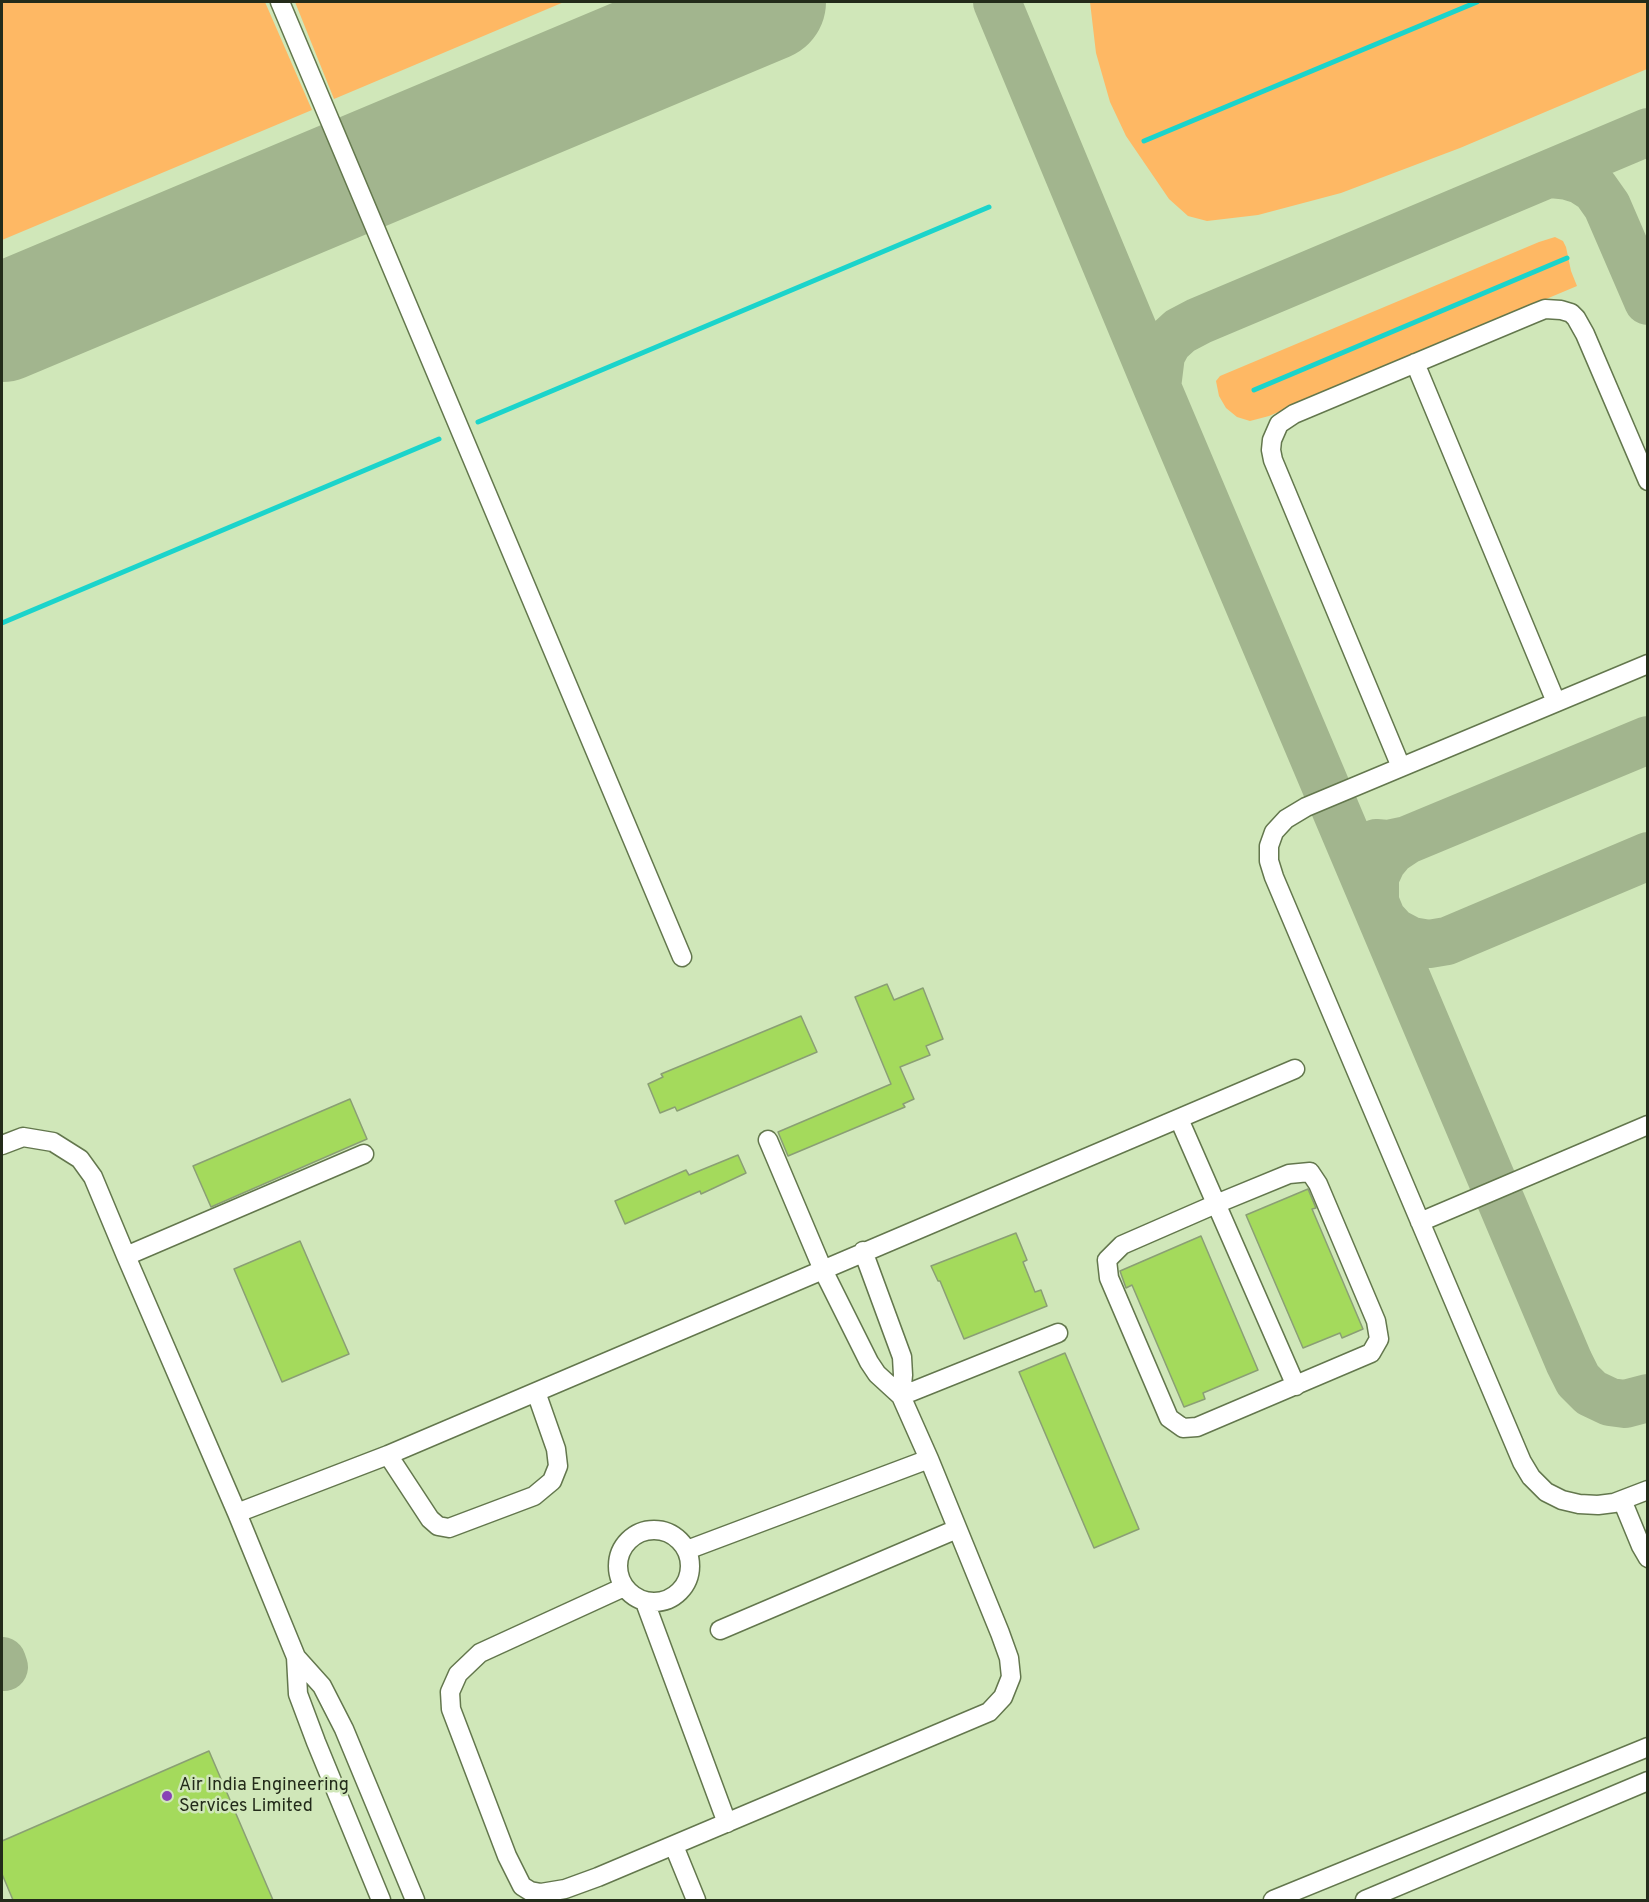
<!DOCTYPE html>
<html>
<head>
<meta charset="utf-8">
<style>
	body { margin:0 }
	#map { position:relative; width:1649px; height:1902px; overflow:hidden; background:#d0e7b9; font-family:Overpass,sans-serif }
	canvas { display:block }
	.frame { position:absolute; inset:0; border:3px solid #232b1a; pointer-events:none }
</style>
</head>
<body>
<div id="map">
<canvas width="1649" height="1902"></canvas>
<div class="frame"></div>
</div>
<script>
const context = document.querySelector('canvas').getContext('2d');
context.lineJoin = 'round';
function paint(path, color) {
  context.fillStyle = color;
  context.fill(path, 'evenodd');
}
function shape(rows) {
  const path = new Path2D();
  for (const r of rows) {
    if (r.length === 3) {
      path.moveTo(r[0] + r[2], r[1]);
      path.arc(r[0], r[1], r[2], 0, 2 * Math.PI);
      continue;
    }
    path.moveTo(r[0], r[1]);
    for (let i = 2; i < r.length; i += 2) path.lineTo(r[i], r[i + 1]);
  }
  return path;
}
function trace(path, color, width, dash) {
  context.strokeStyle = color;
  context.lineWidth = width;
  context.lineCap = dash ? 'butt' : 'round';
  context.setLineDash(dash || []);
  context.stroke(path);
}
function label(font, color, halo, rows, align = 'center') {
  context.font = font + ' Overpass,sans-serif';
  context.lineWidth = 5;
  context.setLineDash([]);
  context.textBaseline = 'middle';
  context.strokeStyle = halo;
  context.fillStyle = color;
  for (const [text, x, y, turn = 0] of rows) {
    context.save();
    context.translate(x, y);
    context.rotate((+turn || 0) * Math.PI / 180);
    context.textAlign = isNaN(turn) ? turn : align;
    if (halo) context.strokeText(text, 0, 0);
    context.fillText(text, 0, 0);
    context.restore();
  }
}
paint(shape([
	[2,2,265,2,312,110,2,240],
	[295,2,564,2,334,99],
	[1090,2,1647,2,1647,69,1460,148,1341,193,1258,215,1207,221,1188,216,1169,199,1126,136,1110,102,1096,53],
	[1555,237,1563,241,1566,247,1571,271,1577,286,1269,416,1250,421,1237,417,1226,408,1219,396,1216,381,1220,376,1539,242]
]), '#feb864');
trace(shape([
	[1144,141,1477,2],
	[1254,390,1567,258],
	[478,422,989,207],
	[2,623,439,439]
]), '#1bd4cb', 5);
trace(shape([
	[997,2,1157,387,1569,1362,1578,1380,1591,1393,1610,1402,1625,1404,1648,1398],
	[1549,174,1568,176,1581,180,1595,189,1607,206,1648,301],
	[1157,387,1161,355,1168,342,1180,331,1199,321,1648,132],
	[1407,840,1392,850,1382,862,1375,877,1375,902,1382,919,1394,932,1411,941,1429,944,1447,941,1648,856],
	[1376,843,1388,844,1407,840,1648,740],
	[2,1661,4,1667]
]), '#a2b58e', 48);
trace(shape([
	[2,323,767,2]
]), '#a2b58e', 118);
const building = shape([
	[887,984,894,1000,923,988,943,1039,926,1046,930,1055,900,1067,914,1099,903,1104,905,1107,788,1156,778,1132,891,1084,855,997,887,984],
	[801,1016,817,1052,677,1111,675,1107,660,1113,648,1084,663,1077,661,1074,801,1016],
	[350,1099,367,1139,211,1207,193,1166,350,1099],
	[738,1155,746,1173,701,1194,700,1191,625,1224,615,1201,686,1170,689,1175,738,1155],
	[1308,1189,1316,1208,1312,1209,1363,1329,1342,1338,1340,1333,1303,1348,1246,1215,1308,1189],
	[1016,1233,1027,1260,1023,1262,1035,1292,1041,1290,1047,1306,964,1339,940,1281,938,1281,931,1266,1016,1233],
	[1201,1236,1258,1370,1203,1393,1205,1399,1184,1407,1132,1285,1126,1288,1120,1271,1201,1236],
	[300,1241,349,1354,282,1382,234,1269,300,1241],
	[1065,1353,1139,1529,1094,1548,1019,1372,1065,1353],
	[209,1751,273,1900,13,1900,2,1874,2,1841,209,1751]
]);
paint(building, '#a4da5c');
trace(building, '#8a9f74', 1.5);
const minor = shape([
	[280,2,682,957],
	[1415,363,1556,702],
	[1648,664,1306,807,1286,819,1274,832,1269,846,1269,861,1274,877,1522,1462,1531,1477,1546,1492,1562,1500,1579,1504,1598,1505,1614,1503,1648,1490],
	[1401,767,1273,460,1271,450,1272,440,1279,424,1294,414,1535,313,1545,309,1561,310,1571,313,1576,318,1585,334,1648,481],
	[1179,1119,1296,1386],
	[2,1145,23,1137,53,1142,80,1159,93,1177,126,1256,237,1513,296,1657,298,1694,316,1742,381,1900],
	[1310,1172,1318,1184,1376,1321,1379,1339,1371,1353,1197,1427,1183,1428,1169,1418,1109,1278,1107,1260,1122,1245,1216,1204,1289,1174,1310,1172],
	[1420,1222,1648,1125],
	[863,1251,902,1357,903,1375,901,1396],
	[126,1256,364,1154],
	[901,1396,1058,1333],
	[388,1455,430,1519,438,1526,449,1528,534,1496,552,1481,558,1466,556,1449,536,1392],
	[1622,1500,1641,1546,1648,1558],
	[237,1513,388,1455,1295,1069],
	[654,1566,36],
	[687,1550,929,1459],
	[624,1587,480,1653,458,1674,450,1692,451,1709,507,1856,522,1886,530,1891,541,1893,565,1889,598,1877,989,1712,1003,1697,1011,1677,1009,1658,1000,1633,929,1459,901,1396,877,1374,869,1362,823,1270,768,1140],
	[645,1602,727,1823],
	[720,1630,957,1529],
	[296,1657,322,1686,344,1729,415,1900],
	[674,1846,696,1900],
	[1273,1900,1648,1747],
	[1365,1900,1648,1781]
]);
trace(minor, '#63774d', 21);
trace(minor, '#fff', 18);
for (const [x, y, r, color] of [
	[167,1796,6,"#8842b6"]
]) {
  const dot = new Path2D();
  dot.arc(x, y, r, 0, 2 * Math.PI);
  context.fillStyle = color;
  context.fill(dot);
  trace(dot, '#d0e7b9', 2);
}
label('18px', '#232b1a', '#d0e7b9', [
	["Air India Engineering",179,1786],
	["Services Limited",179,1807]
], 'left');
</script>
</body>
</html>
